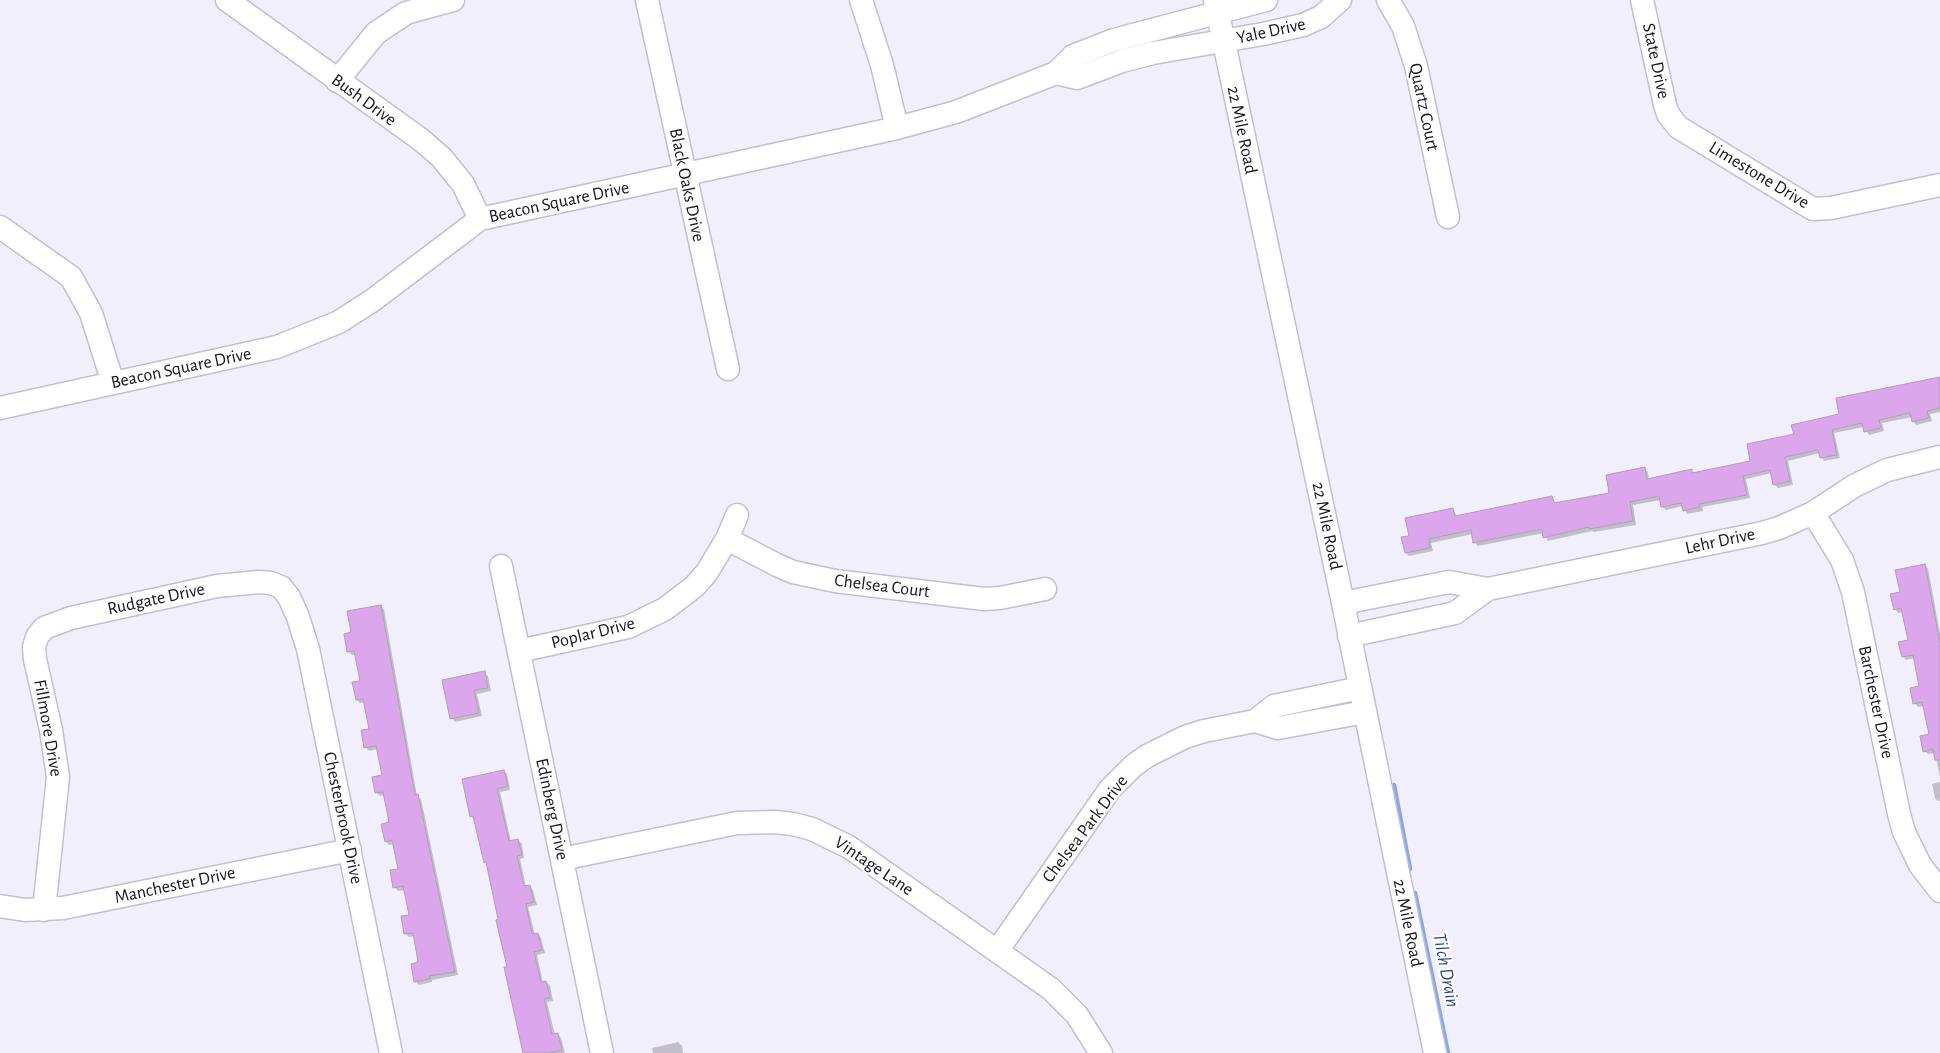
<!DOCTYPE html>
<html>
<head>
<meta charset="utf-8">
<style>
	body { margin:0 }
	canvas { display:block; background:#f2effd }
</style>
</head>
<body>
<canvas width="1940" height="1053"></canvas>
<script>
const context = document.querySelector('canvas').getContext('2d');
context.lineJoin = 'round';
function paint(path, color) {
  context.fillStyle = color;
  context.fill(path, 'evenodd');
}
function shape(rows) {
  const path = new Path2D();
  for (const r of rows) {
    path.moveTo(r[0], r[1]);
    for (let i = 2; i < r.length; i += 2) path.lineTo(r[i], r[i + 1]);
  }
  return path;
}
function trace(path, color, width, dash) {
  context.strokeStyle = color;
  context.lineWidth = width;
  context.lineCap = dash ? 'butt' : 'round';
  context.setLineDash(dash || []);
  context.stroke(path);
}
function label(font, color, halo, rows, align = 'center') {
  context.font = font + ' "Alegreya Sans",sans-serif';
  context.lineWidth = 4.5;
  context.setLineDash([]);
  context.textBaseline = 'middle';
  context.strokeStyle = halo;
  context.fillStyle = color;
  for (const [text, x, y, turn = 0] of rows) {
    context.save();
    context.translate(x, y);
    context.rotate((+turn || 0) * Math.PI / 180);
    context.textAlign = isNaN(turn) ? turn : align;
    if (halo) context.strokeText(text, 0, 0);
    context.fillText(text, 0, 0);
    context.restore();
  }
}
paint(shape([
	[1940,378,1940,412,1930,414,1932,421,1916,425,1913,421,1912,417,1882,423,1884,431,1869,435,1864,427,1834,433,1840,458,1824,461,1820,453,1788,461,1793,485,1778,488,1774,484,1772,473,1746,479,1750,498,1702,507,1703,511,1687,514,1683,506,1666,510,1662,507,1661,500,1633,505,1636,525,1594,532,1592,531,1548,541,1544,533,1478,546,1474,542,1473,534,1431,543,1433,551,1409,556,1406,553,1410,537,1453,509,1457,517,1552,497,1556,504,1611,494,1644,469,1648,472,1649,480,1691,471,1694,474,1752,462,1795,435,1841,415],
	[1924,565,1928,568,1940,634,1940,777,1935,753,1928,754,1924,751,1931,735,1924,706,1918,707,1915,703,1921,687,1915,658,1906,660,1903,657,1909,641,1903,612,1898,613,1895,609,1901,593],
	[380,606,384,609,417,796,421,799,458,975,432,980,432,982,419,985,415,981,420,963,415,936,409,937,406,934,410,916,405,890,398,891,395,887,399,869,394,844,389,845,386,841,390,823,385,795,380,796,376,792,383,776,378,749,369,751,366,747,370,730,365,702,360,703,357,700,362,682,356,654,352,655,348,651,353,633],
	[484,673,488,676,491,691,477,694,482,716,455,722,452,718],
	[504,771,507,774,510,790,500,792,511,842,518,840,522,844,524,858,520,859,526,887,530,887,533,890,537,905,528,907,535,935,538,934,541,938,545,953,537,955,543,983,546,982,550,985,553,1001,547,1002,555,1035,558,1034,561,1038,565,1053,525,1053,488,866,485,862,474,820,471,816],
	[1940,782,1940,801,1938,801,1935,798,1932,784],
	[678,1042,682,1046,683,1053,653,1053,652,1048]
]), '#0003');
trace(shape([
	[1394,785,1410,869],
	[1415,893,1448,1053]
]), '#84a7ee', 4.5);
const building = shape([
	[1940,377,1940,408,1927,411,1929,418,1912,422,1910,413,1879,420,1881,428,1864,432,1862,423,1832,430,1837,455,1820,458,1818,450,1785,457,1790,481,1773,485,1770,470,1743,476,1747,495,1699,504,1700,507,1683,511,1681,503,1661,507,1659,496,1630,502,1633,521,1589,529,1589,527,1543,538,1542,529,1473,543,1471,530,1429,539,1430,548,1405,553,1401,537,1409,536,1405,518,1453,508,1455,516,1552,496,1554,503,1609,493,1606,475,1645,467,1647,479,1692,469,1692,473,1750,461,1747,444,1794,434,1791,425,1839,414,1836,398,1940,377],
	[1925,564,1940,644,1940,760,1935,760,1933,749,1923,752,1920,736,1929,734,1922,702,1913,704,1910,688,1919,686,1913,655,1902,657,1898,642,1908,640,1901,608,1894,610,1890,594,1900,592,1895,570,1925,564],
	[381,605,415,795,418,794,455,972,429,976,430,979,414,982,411,964,418,962,413,933,404,934,401,916,409,915,403,886,393,888,390,870,398,869,392,840,385,842,381,824,389,822,383,792,375,793,372,777,382,775,376,746,364,748,361,730,369,729,363,699,356,700,352,682,360,681,354,651,347,652,344,634,351,632,347,611,381,605],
	[485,671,488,688,474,690,479,713,450,719,442,680,485,671],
	[504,770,508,786,497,789,509,841,518,839,522,855,517,856,524,886,530,885,534,902,526,904,532,934,538,933,542,950,534,952,541,982,546,981,550,998,544,999,552,1034,558,1033,562,1050,549,1053,523,1053,504,967,507,967,496,920,498,919,486,862,484,863,473,816,470,817,462,779,504,770]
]);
paint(building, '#dba6ec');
trace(building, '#afa0b4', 1);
const minor = shape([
	[227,0,420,139,441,157,463,184,480,219],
	[647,0,728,369],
	[861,0,882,65,897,128],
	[1215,0,1343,603,1435,1053],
	[1388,0,1403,26,1416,66,1448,217],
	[1642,0,1665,105,1668,114,1678,127,1813,209,1831,208,1940,185],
	[1056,73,1077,78,1122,61,1153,53,1263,34,1303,25,1321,17,1340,0],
	[337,81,376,33,406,13,453,0],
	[0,227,71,277,91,313,113,383],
	[0,408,277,347,339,322,373,300,480,219,897,128,956,112,1056,73,1073,56,1114,40,1266,0],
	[1813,513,1842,560,1853,592,1899,814,1904,832,1920,865,1940,891],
	[727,539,777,565,793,572,835,581,984,599,1000,598,1045,589],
	[501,566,602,1053],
	[1343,603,1449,582,1488,589,1762,533,1779,528,1813,513,1854,486,1887,470,1940,457],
	[1349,636,1455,613,1488,589],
	[519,651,628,627,665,609,695,586,707,572,727,539,737,515],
	[1255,721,1278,728,1365,712],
	[562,859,737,823,775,822,793,824,812,829,849,847,1051,989,1077,1015,1101,1053],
	[0,906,25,910,63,908,350,850],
	[44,910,58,777,51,730,35,659,34,647,37,637,44,628,71,618,217,586,259,582,271,583,281,587,289,597,298,617,308,649,391,1053],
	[997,951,1110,789,1133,766,1147,756,1185,737,1204,731,1255,721,1274,706,1360,688]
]);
trace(minor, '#c3bed5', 25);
trace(minor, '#fff', 22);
label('18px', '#16141d', '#fefefe', [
	["Yale Drive",1271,31,-12],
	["State Drive",1656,61,78],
	["Bush Drive",364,100,36],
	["Quartz Court",1424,107,78],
	["22 Mile Road",1242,130,78],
	["Limestone Drive",1759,175,31],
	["Black Oaks Drive",687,185,78],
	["Beacon Square Drive",559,202,-12],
	["Beacon Square Drive",181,368,-12],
	["22 Mile Road",1327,526,78],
	["Lehr Drive",1720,541,-12],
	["Chelsea Court",882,586,7],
	["Rudgate Drive",156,599,-12],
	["Poplar Drive",593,633,-14],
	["Barchester Drive",1876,702,78],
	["Fillmore Drive",48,728,80],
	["Edinberg Drive",552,809,78],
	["Chesterbrook Drive",343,818,78],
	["Chelsea Park Drive",1085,829,-53],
	["Vintage Lane",874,866,34],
	["Manchester Drive",175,885,-12],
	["22 Mile Road",1408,923,78]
]);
label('italic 19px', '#244799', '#fefefe', [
	["Tilch Drain",1446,970,79]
]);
</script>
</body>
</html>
